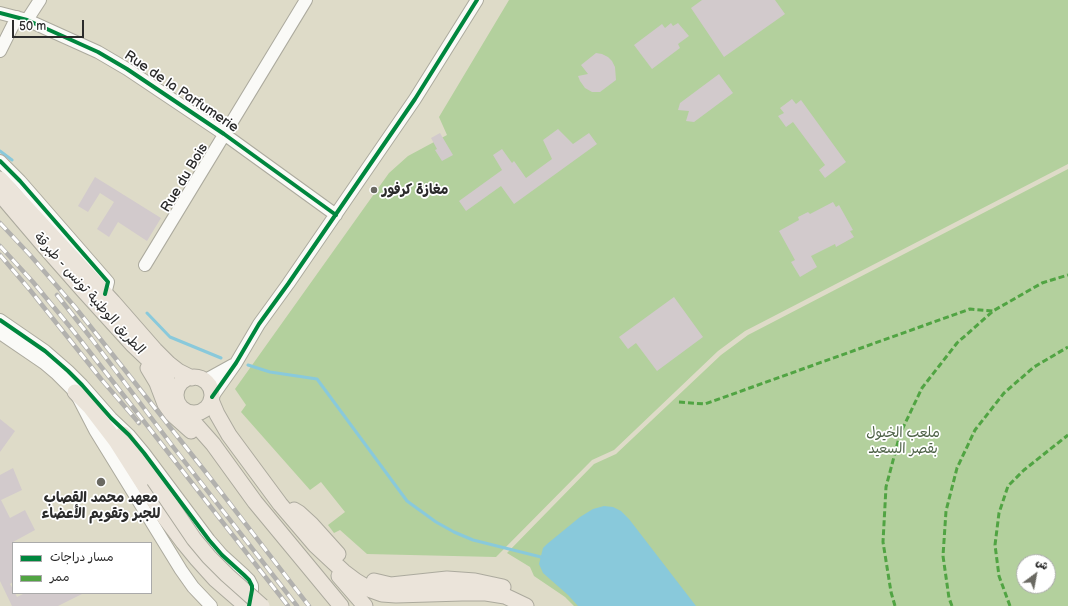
<!DOCTYPE html>
<html>
<head>
<meta charset="utf-8">
<style>
	body { margin:0 }
	#map { position:relative; width:1068px; height:606px; overflow:hidden; background:#dedbc8; font-family:"Balsamiq Sans","Playpen Sans Arabic",sans-serif }
	canvas { display:block }
	.legend { position:absolute; left:12px; top:542px; width:140px; height:52px; box-sizing:border-box; background:#fff; border:1px solid #aaa; margin:0; padding:5px 7px; list-style:none; font-size:12px; color:#2b2b2b }
	.legend li { display:flex; align-items:center; gap:8px; height:20px }
	.legend b { width:20px; border:1px solid #aaa }
	.north { position:absolute; left:1016px; top:554px; width:40px; height:40px; box-sizing:border-box; background:#fff; border:1px solid #aaa; border-radius:50%; rotate:32deg; font-size:11px; font-weight:700; line-height:16px; text-align:center; color:#2b2b2b }
	.north::after { content:''; display:block; margin:auto; width:14px; height:18px; background:#6a6962; clip-path:polygon(50% 0,100% 100%,50% 72%,0 100%) }
	.scale { position:absolute; left:12px; top:20px; width:72px; height:18px; box-sizing:border-box; border:2px solid #2b2b2b; border-top:0; padding-left:5px; font-size:12px; line-height:14px; white-space:nowrap; color:#2b2b2b; -webkit-text-stroke:3px #fff; paint-order:stroke }
</style>
</head>
<body>
<div id="map">
<canvas width="1068" height="606"></canvas>
<ul class="legend">
<li><b style="height:5px;background:#00873e"></b>مسار دراجات</li>
<li><b style="height:5px;background:#51a443"></b>ممر</li>
</ul>
<div class="north">ش</div>
<div class="scale">50 m</div>
</div>
<script>
const context = document.querySelector('canvas').getContext('2d');
context.lineJoin = 'round';
function paint(path, color) {
  context.fillStyle = color;
  context.fill(path, 'evenodd');
}
function shape(rows) {
  const path = new Path2D();
  for (const r of rows) {
    if (r.length === 3) {
      path.moveTo(r[0] + r[2], r[1]);
      path.arc(r[0], r[1], r[2], 0, 2 * Math.PI);
      continue;
    }
    path.moveTo(r[0], r[1]);
    for (let i = 2; i < r.length; i += 2) path.lineTo(r[i], r[i + 1]);
  }
  return path;
}
function trace(path, color, width, dash) {
  context.strokeStyle = color;
  context.lineWidth = width;
  context.lineCap = dash ? 'butt' : 'round';
  context.setLineDash(dash || []);
  context.stroke(path);
}
function label(font, color, halo, rows, align = 'center') {
  context.font = font + ' "Balsamiq Sans","Playpen Sans Arabic",sans-serif';
  context.lineWidth = 3.5;
  context.setLineDash([]);
  context.textBaseline = 'middle';
  context.strokeStyle = halo;
  context.fillStyle = color;
  for (const [text, x, y, turn = 0] of rows) {
    context.save();
    context.translate(x, y);
    context.rotate((+turn || 0) * Math.PI / 180);
    context.textAlign = isNaN(turn) ? turn : align;
    if (halo) context.strokeText(text, 0, 0);
    context.fillText(text, 0, 0);
    context.restore();
  }
}
paint(shape([
	[509,0,1068,0,1068,164,745,331,718,351,614,450,592,460,496,557,367,554,340,530,334,533,328,525,345,512,321,482,310,490,241,412,246,405,235,389,389,173,408,156,447,135,439,117],
	[1068,169,1068,606,574,606,565,597,534,576,530,567,507,553,594,464,616,454,721,355,748,335],
	[1024,562,1048,562,1048,586,1024,586]
]), '#b3d09d');
paint(shape([
	[604,506,613,507,621,511,629,519,696,606,578,606,568,595,543,573,539,564,543,548,547,544,580,517,593,509]
]), '#89c9db');
trace(shape([
	[0,151,12,160],
	[147,313,170,337,221,358],
	[248,365,270,372,317,379,407,501,436,522,454,532,473,540,541,557]
]), '#89c9db', 3);
paint(shape([
	[702,0,775,0,785,14,724,57,691,8],
	[671,23,673,26,678,23,689,36,678,44,680,48,652,69,634,45,662,24,665,28],
	[596,53,602,54,608,57,612,61,615,67,616,80,600,92,592,92,585,88,580,81,578,76,588,74,581,65],
	[719,74,733,93,694,122,686,121,689,111,678,110,680,103],
	[792,99,796,104,801,100,846,162,825,178,819,170,825,165,793,122,786,127,778,116,784,113,780,108],
	[558,129,573,144,589,133,597,144,514,204,501,186,466,211,459,201,502,170,493,155,502,149,512,163,514,161,526,178,552,159,543,140],
	[440,133,453,155,442,161,435,150,437,149,431,138],
	[95,177,161,218,147,241,118,222,109,237,97,229,114,202,100,193,88,212,78,206],
	[833,202,836,207,839,205,853,230,850,231,854,237,836,247,835,244,811,256,817,267,800,277,791,262,795,260,779,231,799,220,798,217,808,212,810,214],
	[674,297,703,337,657,371,636,343,628,349,619,337],
	[0,419,15,431,0,452],
	[13,468,22,490,1,500,10,518,25,510,35,530,13,542,13,582,10,584,13,589,13,593,15,593,17,597,25,593,84,593,58,606,12,606,0,581,0,475]
]), '#d2cacc');
const minor = shape([
	[0,13,27,20,98,52,127,69,224,134,336,215],
	[27,20,40,0],
	[0,51,17,17],
	[0,161,20,181,108,282,105,294],
	[145,265,306,0],
	[0,320,45,351,68,371,82,385,111,418,129,435,144,453,209,540,222,555,244,575,249,580,252,586,252,590,250,603],
	[0,333,44,363,57,374,75,392,79,399,95,430,181,570,193,587,211,606],
	[204,381,233,365],
	[212,397,236,363,259,324,288,284,415,99,477,0]
]);
const major = shape([
	[0,179,113,302,155,350,169,364,178,371,192,378],
	[0,194,45,247,83,290,132,344,154,365,166,379,176,395],
	[148,368,157,383,165,404,172,414,191,431],
	[194,395,18],
	[75,392,90,407,116,441,165,518,183,542,197,559,215,579,246,606],
	[211,400,217,414,229,435,280,504,315,545,344,572,356,581,371,590,382,594,396,595,462,593,486,593,505,596,526,606],
	[182,409,213,444,255,502,341,606],
	[123,434,154,480],
	[294,510,299,513,311,524,338,554],
	[339,576,365,606],
	[374,581,391,585,447,579,475,581,503,587]
]);
trace(minor, '#acaa9e', 14);
trace(major, '#acaa9e', 17);
trace(minor, '#fafaf7', 12);
trace(major, '#ebe4da', 15);
const rail = shape([
	[0,223,30,255,75,307,204,470,309,606],
	[0,246,33,282,71,328,288,606],
	[0,255,30,290,101,379,139,423],
	[57,295,91,338,174,448,297,606]
]);
trace(rail, '#b2b1ae', 4.5);
trace(rail, '#fff', 3, [9]);
const majorBridge = shape([
	[154,480,194,539,209,557,227,575,262,606]
]);
trace(majorBridge, '#acaa9e', 17, []);
trace(majorBridge, '#ebe4da', 15);
trace(shape([
	[679,402,705,404,970,309,993,311],
	[895,606,891,592,883,542,886,487,900,434,922,388,957,343,993,311,1042,283,1068,275],
	[952,606,949,598,943,556,946,511,957,468,975,430,1004,393,1034,367,1068,347],
	[1010,606,999,576,995,545,999,513,1008,486,1024,470,1068,435]
]), '#51a443', 3, [6, 3]);
trace(shape([
	[0,13,27,20,98,52,127,69,224,134,336,215],
	[0,161,20,181,108,282,105,294],
	[0,320,45,351,68,371,82,385,111,418,129,435,144,453,209,540,222,555,244,575,249,580,252,586,252,590,249,606],
	[212,397,236,363,259,324,288,284,415,99,477,0]
]), '#00873e', 4);
for (const [x, y, r, color] of [
	[374,190,4,"#6a6962"],
	[101,482,5,"#6a6962"]
]) {
  const dot = new Path2D();
  dot.arc(x, y, r, 0, 2 * Math.PI);
  context.fillStyle = color;
  context.fill(dot);
  trace(dot, '#fff', 1.5);
}
label('14px', '#2b2b2b', '#fff', [
	["Rue de la Parfumerie",181,92,34],
	["Rue du Bois",185,178,-59],
	["الطريق الوطنية تونس - طبرقة",89,294,48]
]);
label('bold 14px', '#2b2b2b', '#fff', [
	["مغازة كرفور",382,190],
	["معهد محمد القصاب",101,498,"center"],
	["للجبر وتقويم الأعضاء",101,514,"center"]
], 'left');
label('14px', '#4e6247', '#fff', [
	["ملعب الخيول",903,433],
	["بقصر السعيد",903,449]
]);
</script>
</body>
</html>
